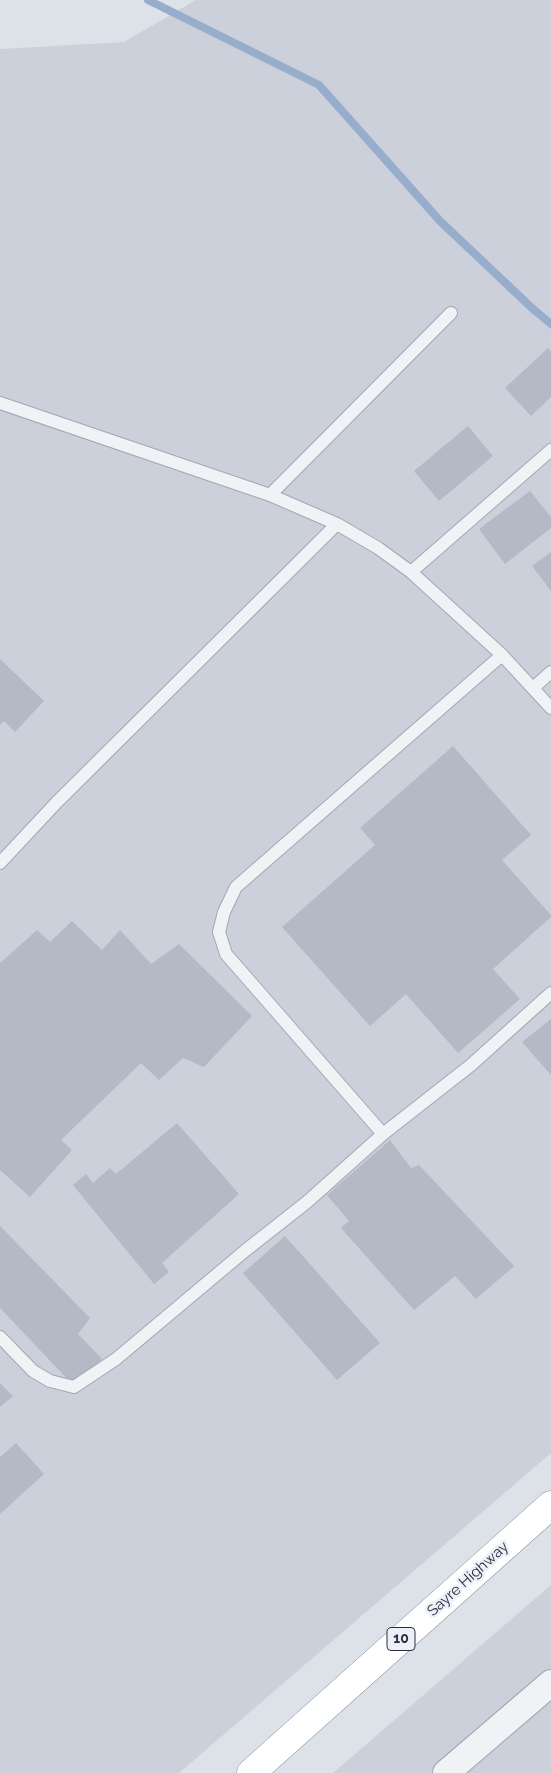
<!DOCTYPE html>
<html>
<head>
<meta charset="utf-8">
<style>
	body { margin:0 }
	canvas { display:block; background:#dde1e8 }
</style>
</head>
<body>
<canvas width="551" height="1773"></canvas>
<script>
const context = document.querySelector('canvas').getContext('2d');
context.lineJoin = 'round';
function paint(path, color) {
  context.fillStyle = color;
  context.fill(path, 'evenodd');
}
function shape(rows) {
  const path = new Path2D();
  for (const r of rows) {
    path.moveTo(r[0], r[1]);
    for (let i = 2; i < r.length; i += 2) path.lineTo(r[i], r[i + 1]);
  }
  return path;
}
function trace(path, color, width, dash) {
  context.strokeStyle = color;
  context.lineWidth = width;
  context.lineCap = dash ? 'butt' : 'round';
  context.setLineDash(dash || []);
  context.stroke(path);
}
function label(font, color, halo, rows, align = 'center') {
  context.font = font + ' Raleway,sans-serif';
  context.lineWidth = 5;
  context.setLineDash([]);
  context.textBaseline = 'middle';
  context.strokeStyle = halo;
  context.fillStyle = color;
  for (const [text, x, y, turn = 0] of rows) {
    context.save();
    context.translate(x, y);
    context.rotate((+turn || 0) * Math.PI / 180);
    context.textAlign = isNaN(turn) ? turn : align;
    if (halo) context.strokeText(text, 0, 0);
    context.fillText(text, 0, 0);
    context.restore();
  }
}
paint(shape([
	[196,0,551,0,551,1453,179,1773,0,1773,0,49,124,42],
	[551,1585,551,1773,333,1773]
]), '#cbd0da');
trace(shape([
	[148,0,319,85,440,221,533,309,551,324]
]), '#96aecb', 8);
paint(shape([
	[548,348,551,351,551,397,531,416,505,388],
	[468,426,493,456,439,501,414,471],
	[530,491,551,517,551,528,505,564,479,529],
	[551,552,551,591,532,566],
	[0,659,44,701,15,732,4,721,0,725],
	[453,746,531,835,502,860,551,915,551,917,493,969,520,999,458,1053,406,994,370,1026,282,927,375,845,360,828],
	[72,921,102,950,120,930,151,964,179,944,252,1016,204,1067,183,1058,159,1080,141,1063,61,1140,72,1150,30,1197,0,1170,0,963,37,930,50,942],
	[551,1019,551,1075,522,1042],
	[177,1123,239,1194,162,1263,169,1272,154,1284,73,1185,86,1174,93,1183,110,1168,116,1174],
	[390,1140,411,1168,419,1165,514,1266,476,1299,455,1276,414,1310,341,1228,349,1221,327,1195],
	[0,1226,90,1318,78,1334,102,1359,74,1386,0,1308],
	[285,1236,380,1343,337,1380,243,1273],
	[0,1383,13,1396,0,1407],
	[16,1443,44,1474,0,1514,0,1457]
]), '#b4bac5');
const lane = shape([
	[0,403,270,495,337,524,378,548,411,572,502,655,551,708],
	[270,495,451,313],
	[411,572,551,450],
	[533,688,551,672],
	[0,863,57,802,337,524],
	[383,1134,471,1065,551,993],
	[0,1337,33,1371,50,1381,74,1387,116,1359,246,1250,307,1202,383,1134,226,954,219,932,224,912,236,887,502,655]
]);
const street = shape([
	[446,1773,551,1683]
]);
const highway = shape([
	[251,1773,551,1505]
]);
trace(lane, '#a2a8b2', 14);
trace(street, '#a2a8b2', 28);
trace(highway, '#848ea0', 29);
trace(lane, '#f0f2f6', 12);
trace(street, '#f0f2f6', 26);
trace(highway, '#fff', 28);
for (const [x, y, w] of [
	[401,1639,28]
]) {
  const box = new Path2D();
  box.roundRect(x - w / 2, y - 11.5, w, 23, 4);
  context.fillStyle = '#edf0f6';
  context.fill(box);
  trace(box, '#262e40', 1);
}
label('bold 14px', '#262e40', null, [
	["10",401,1639]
]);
label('15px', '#262e40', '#edf0f6', [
	["Sayre Highway",468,1579,-42]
]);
</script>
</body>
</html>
